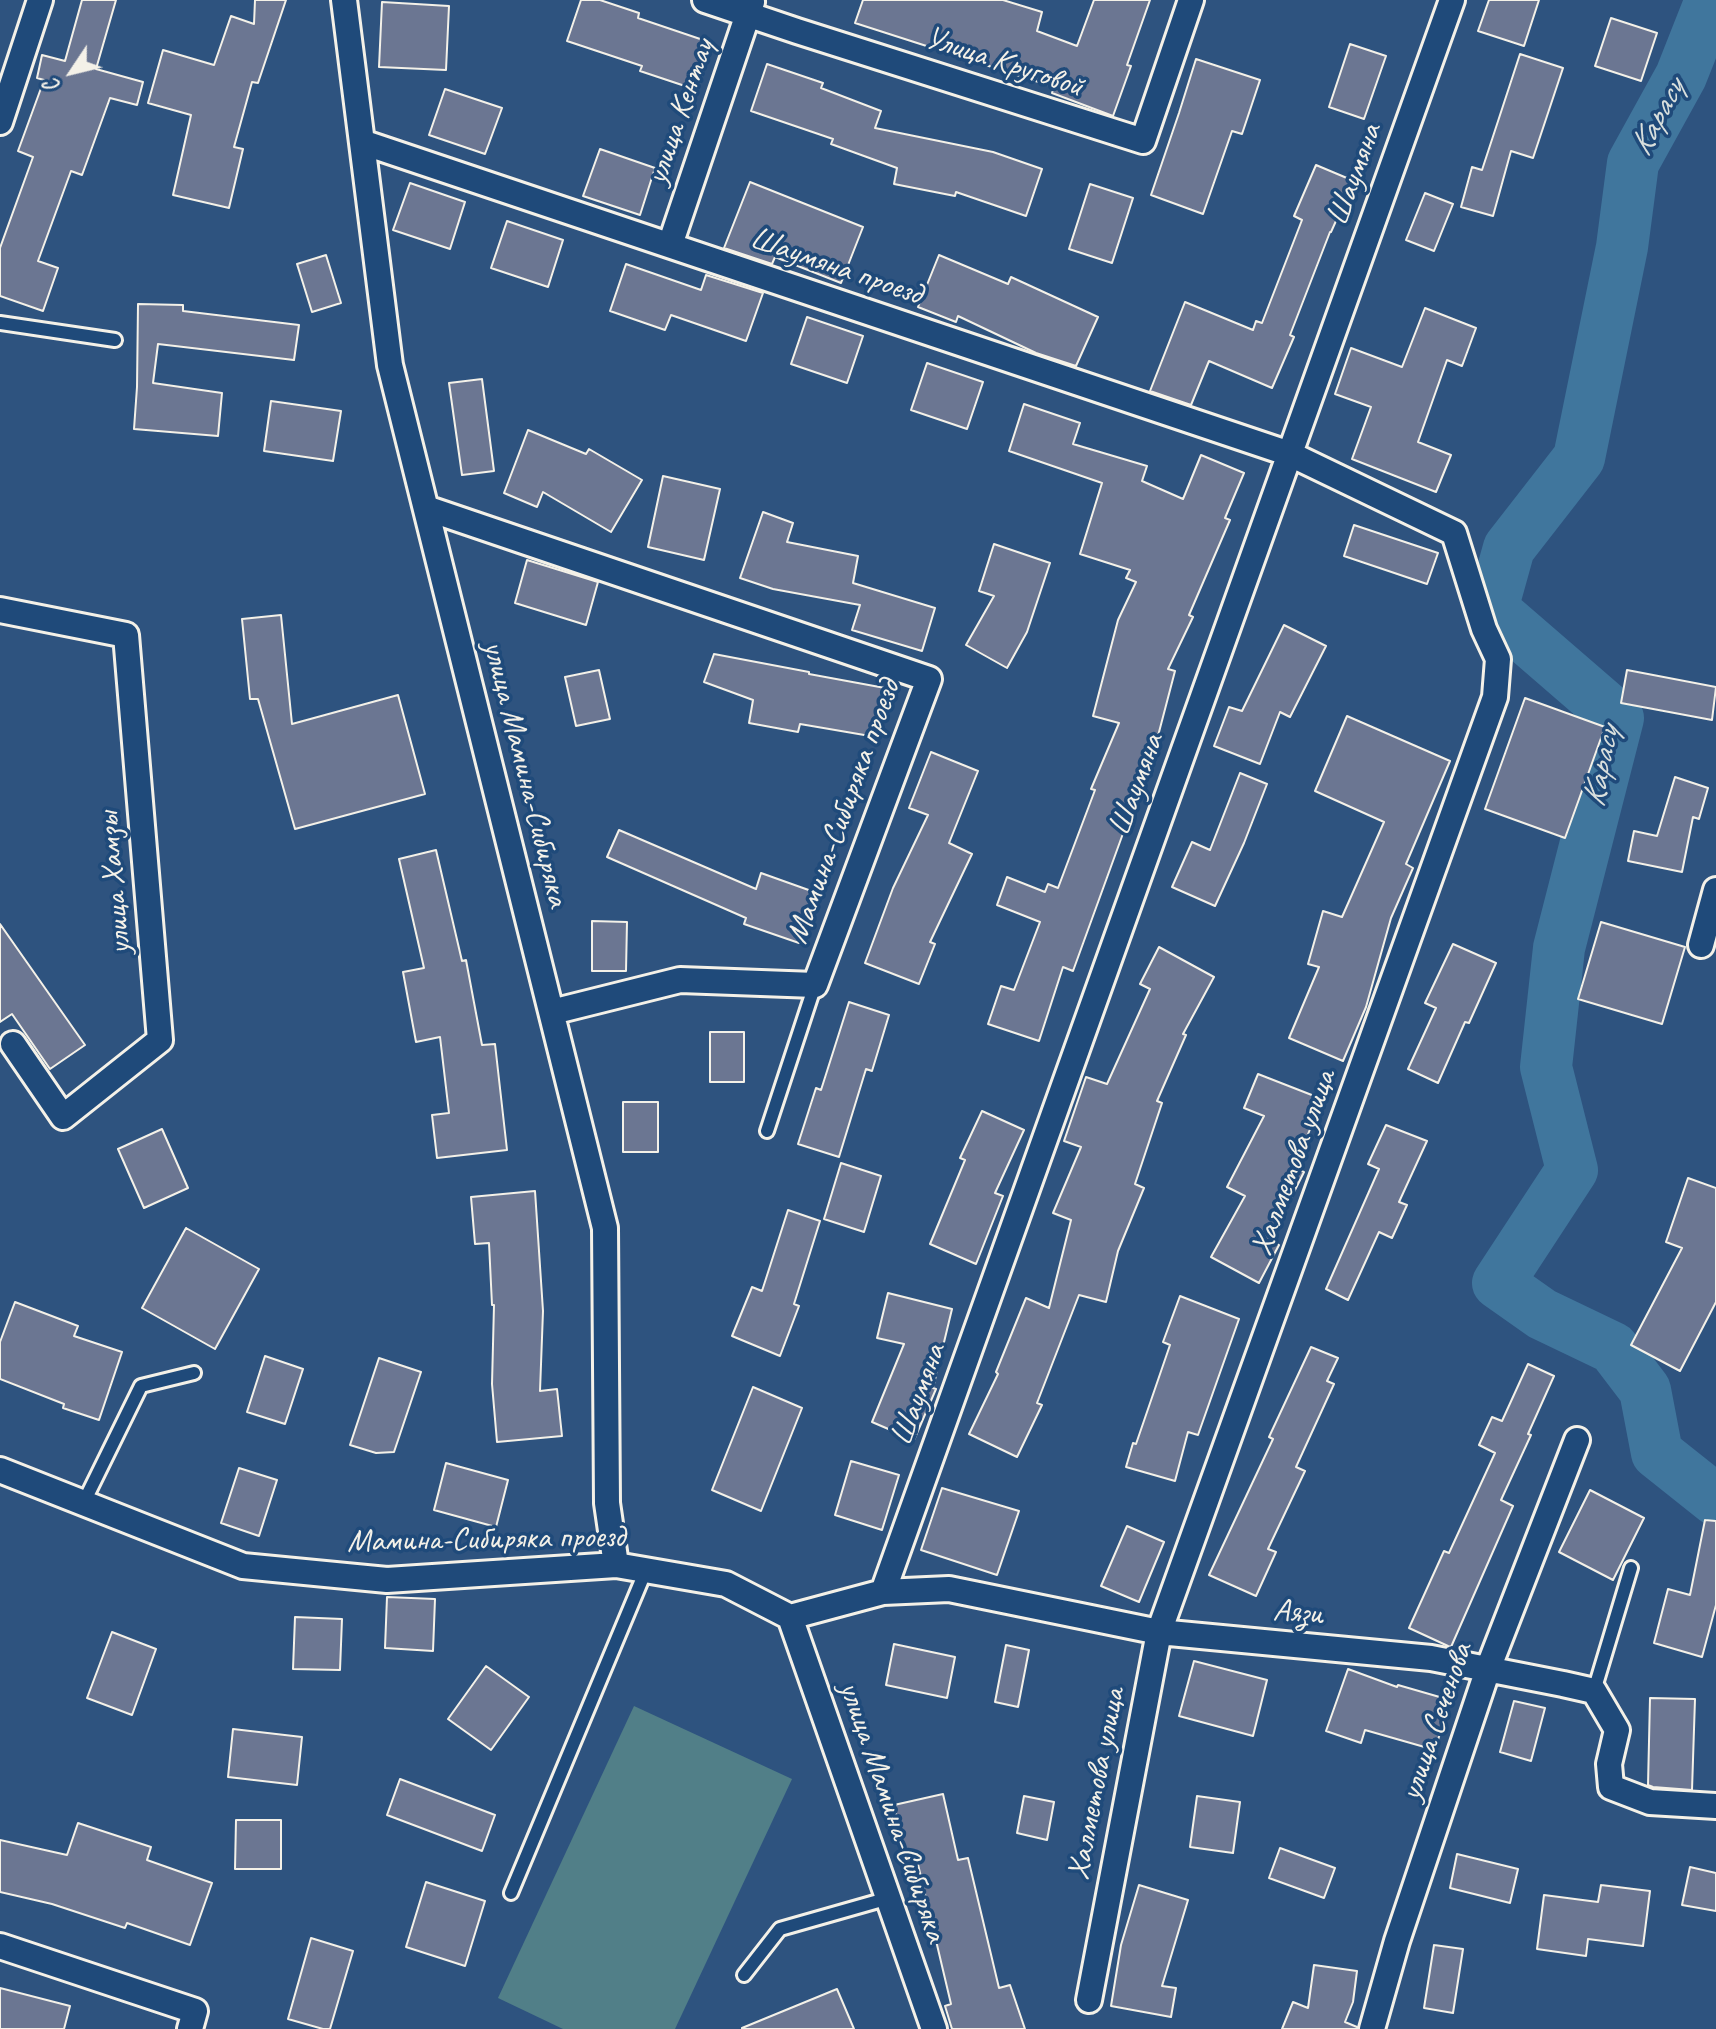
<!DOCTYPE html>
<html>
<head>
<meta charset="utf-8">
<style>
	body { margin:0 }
	#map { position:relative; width:1716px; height:2029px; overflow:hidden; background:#2e537f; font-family:Caveat,sans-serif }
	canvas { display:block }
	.north { position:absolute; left:32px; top:32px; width:80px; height:80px; -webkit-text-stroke:6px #1f4a7a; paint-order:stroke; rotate:235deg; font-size:22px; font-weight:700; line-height:32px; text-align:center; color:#f4f1e8 }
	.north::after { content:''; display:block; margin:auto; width:28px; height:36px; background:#f4f1e8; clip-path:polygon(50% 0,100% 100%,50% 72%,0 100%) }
</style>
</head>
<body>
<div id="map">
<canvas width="1716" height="2029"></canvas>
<div class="north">С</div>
</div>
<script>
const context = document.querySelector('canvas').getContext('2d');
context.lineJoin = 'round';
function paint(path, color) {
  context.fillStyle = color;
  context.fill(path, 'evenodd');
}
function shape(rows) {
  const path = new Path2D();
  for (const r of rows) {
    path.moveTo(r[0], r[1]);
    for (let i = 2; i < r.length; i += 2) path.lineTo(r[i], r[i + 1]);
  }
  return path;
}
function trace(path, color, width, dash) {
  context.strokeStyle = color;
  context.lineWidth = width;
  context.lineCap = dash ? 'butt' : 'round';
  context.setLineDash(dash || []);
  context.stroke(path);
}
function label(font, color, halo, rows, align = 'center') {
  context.font = font + ' Caveat,sans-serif';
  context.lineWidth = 7;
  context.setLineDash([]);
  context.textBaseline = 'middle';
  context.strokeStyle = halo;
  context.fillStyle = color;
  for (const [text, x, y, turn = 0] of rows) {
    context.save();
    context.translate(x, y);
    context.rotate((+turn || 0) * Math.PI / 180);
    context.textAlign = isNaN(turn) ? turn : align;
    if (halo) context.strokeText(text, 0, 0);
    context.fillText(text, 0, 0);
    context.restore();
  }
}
paint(shape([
	[634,1706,792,1779,675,2029,563,2029,498,1998]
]), '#517f88');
trace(shape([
	[1711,0,1681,76,1633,163,1622,247,1579,458,1509,548,1492,609,1618,718,1559,948,1546,1067,1572,1170,1498,1283,1542,1314,1613,1348,1645,1390,1657,1453,1716,1500]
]), '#40769d', 52);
const building = shape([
	[82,0,116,0,96,69,143,82,137,105,110,98,82,175,71,171,38,261,58,268,43,311,0,296,0,248,33,157,18,151,44,80,37,78,42,55,65,61,82,0],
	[255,0,286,0,258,83,252,82,234,147,243,149,229,208,173,195,191,115,148,103,163,50,214,65,231,16,254,24,255,0],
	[581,0,600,0,639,13,638,18,712,43,697,90,640,71,642,66,567,41,581,0],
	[863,0,1003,0,1042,12,1037,31,1077,46,1094,0,1150,0,1127,65,1131,66,1113,116,1052,93,1054,87,855,23,863,0],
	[1489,0,1539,0,1524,46,1478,31,1489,0],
	[382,2,449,6,446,70,379,67,382,2],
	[1611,18,1657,33,1641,81,1595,66,1611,18],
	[1350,44,1386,56,1364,119,1329,107,1350,44],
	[1520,54,1563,68,1533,158,1511,151,1493,216,1461,207,1472,167,1482,170,1520,54],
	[1196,59,1260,80,1242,134,1232,131,1203,214,1151,195,1179,113,1196,59],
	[767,64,823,83,821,88,881,111,875,128,993,152,1042,169,1026,216,956,192,955,196,894,184,897,168,831,144,833,139,751,111,767,64],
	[445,89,502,108,485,154,429,135,445,89],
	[600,149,655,168,640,215,583,196,600,149],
	[1316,165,1354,181,1331,232,1330,232,1290,335,1294,337,1272,388,1209,361,1191,405,1150,391,1185,302,1253,330,1256,321,1262,323,1302,220,1294,216,1316,165],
	[750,182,863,227,841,283,775,257,772,264,724,248,750,182],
	[410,183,465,202,450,249,393,230,410,183],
	[1090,184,1133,198,1112,263,1069,249,1090,184],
	[1425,193,1453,204,1434,251,1406,240,1425,193],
	[507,221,563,240,548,287,491,268,507,221],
	[326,255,341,303,312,312,297,264,326,255],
	[939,255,1008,284,1011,277,1098,317,1076,366,1036,353,958,316,956,322,918,307,939,255],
	[626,264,701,290,706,275,763,293,746,341,671,315,665,330,610,311,626,264],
	[138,304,183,305,183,311,299,325,294,360,158,344,153,383,222,393,218,436,134,429,137,387,138,304],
	[1425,308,1476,328,1462,366,1447,360,1418,442,1451,455,1436,492,1352,459,1371,407,1335,394,1351,348,1402,367,1425,308],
	[807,317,863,336,847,383,791,364,807,317],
	[927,363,983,382,967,429,911,410,927,363],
	[482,379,494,471,462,475,449,383,482,379],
	[271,401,341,411,333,461,264,451,271,401],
	[1024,404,1080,423,1073,444,1147,466,1142,481,1183,499,1201,455,1244,473,1225,518,1230,520,1189,615,1193,617,1168,669,1175,671,1153,755,1155,756,1129,817,1073,971,1063,967,1039,1041,988,1024,1001,986,1014,990,1040,922,997,905,1007,877,1045,892,1048,884,1058,888,1095,790,1091,789,1119,723,1093,716,1118,620,1136,582,1126,578,1130,570,1080,554,1102,483,1009,451,1024,404],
	[528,430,586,454,589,449,642,480,611,532,543,492,537,507,504,493,528,430],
	[663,476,720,489,704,560,648,547,663,476],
	[763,512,793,523,787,542,858,556,853,583,935,608,922,651,852,630,860,605,773,589,740,578,763,512],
	[1354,525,1438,553,1427,584,1344,556,1354,525],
	[994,544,1050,563,1027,632,1007,668,966,645,994,596,979,591,994,544],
	[527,560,598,582,586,625,515,603,527,560],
	[281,615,292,724,398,695,425,794,295,829,258,699,250,699,242,619,281,615],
	[1284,625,1326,646,1290,717,1280,712,1260,764,1214,746,1229,707,1242,711,1284,625],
	[714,654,809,672,809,674,885,688,876,737,800,724,798,732,749,723,753,700,704,682,714,654],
	[599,670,610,719,576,726,565,677,599,670],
	[1627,670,1716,687,1712,720,1621,703,1627,670],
	[1525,698,1605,727,1565,838,1485,809,1525,698],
	[1347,716,1450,761,1406,864,1413,868,1391,918,1366,1007,1343,1061,1289,1038,1319,967,1308,964,1323,911,1342,917,1384,822,1315,791,1347,716],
	[931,752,978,771,949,843,972,854,930,942,935,944,919,984,865,963,893,888,928,815,909,808,931,752],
	[1240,773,1267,784,1244,843,1215,906,1172,887,1192,842,1210,850,1240,773],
	[1675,777,1708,788,1699,819,1693,817,1682,872,1628,861,1634,831,1657,836,1675,777],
	[619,830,756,889,761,873,817,893,799,943,744,924,746,918,607,857,619,830],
	[436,850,462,961,466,960,482,1045,495,1044,507,1150,437,1158,432,1115,449,1113,440,1037,416,1042,403,972,424,968,399,859,436,850],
	[592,921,627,922,626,971,592,971,592,921],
	[1601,922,1685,947,1662,1024,1578,999,1601,922],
	[0,924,85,1045,50,1069,12,1014,0,1022,0,924],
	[1453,944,1496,963,1469,1023,1465,1022,1438,1083,1408,1069,1436,1008,1425,1003,1453,944],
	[1159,947,1214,977,1183,1034,1186,1035,1157,1101,1162,1103,1135,1184,1144,1188,1118,1251,1106,1302,1079,1295,1037,1403,1042,1405,1017,1457,969,1434,998,1374,996,1372,1026,1298,1049,1308,1071,1220,1053,1213,1081,1147,1064,1141,1086,1077,1107,1084,1150,989,1140,984,1159,947],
	[849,1002,889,1015,872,1071,866,1069,839,1157,798,1144,816,1088,821,1090,849,1002],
	[710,1032,744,1032,744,1082,710,1082,710,1032],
	[1258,1074,1322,1099,1295,1167,1304,1172,1270,1240,1279,1245,1259,1283,1211,1257,1245,1196,1227,1187,1264,1116,1244,1108,1258,1074],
	[623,1102,658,1102,658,1152,623,1152,623,1102],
	[982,1111,1024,1130,995,1193,1003,1196,976,1264,930,1244,965,1160,960,1158,982,1111],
	[1386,1125,1427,1141,1399,1202,1407,1205,1392,1238,1379,1232,1348,1300,1326,1289,1379,1169,1368,1164,1386,1125],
	[162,1129,188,1188,144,1208,118,1149,162,1129],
	[841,1163,881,1176,864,1232,824,1219,841,1163],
	[1688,1178,1716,1188,1716,1302,1680,1371,1631,1345,1682,1248,1666,1242,1688,1178],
	[535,1191,543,1311,540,1391,557,1389,562,1436,497,1442,492,1384,494,1305,492,1305,489,1243,475,1244,471,1197,535,1191],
	[788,1210,820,1221,794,1304,799,1306,780,1356,732,1336,752,1287,762,1291,788,1210],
	[186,1228,259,1269,215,1349,142,1308,186,1228],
	[888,1293,952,1309,933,1388,936,1389,914,1440,872,1422,904,1344,877,1338,888,1293],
	[1180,1296,1239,1319,1198,1435,1188,1432,1175,1481,1126,1467,1133,1443,1136,1444,1170,1345,1163,1342,1180,1296],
	[15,1302,78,1326,74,1336,122,1352,99,1420,63,1408,64,1404,0,1379,0,1342,15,1302],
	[1311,1347,1338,1358,1327,1381,1334,1384,1296,1467,1305,1471,1268,1549,1276,1552,1256,1596,1209,1575,1273,1439,1269,1437,1311,1347],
	[265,1356,303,1369,285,1424,247,1412,265,1356],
	[379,1358,421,1372,394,1452,376,1453,350,1445,379,1358],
	[1528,1364,1554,1376,1528,1434,1531,1435,1501,1500,1513,1506,1451,1647,1448,1646,1409,1628,1444,1551,1449,1553,1495,1453,1479,1445,1492,1417,1502,1421,1528,1364],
	[753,1387,802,1408,761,1511,712,1490,753,1387],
	[851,1461,899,1475,882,1530,835,1515,851,1461],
	[446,1463,508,1480,496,1527,434,1510,446,1463],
	[239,1468,277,1480,259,1536,221,1523,239,1468],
	[942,1488,1019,1511,997,1575,921,1550,942,1488],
	[1590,1490,1644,1518,1613,1580,1559,1552,1590,1490],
	[1705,1520,1716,1521,1716,1605,1702,1657,1654,1643,1668,1589,1690,1595,1705,1520],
	[1127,1526,1164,1542,1139,1602,1101,1586,1127,1526],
	[387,1597,435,1599,433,1651,385,1648,387,1597],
	[295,1617,342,1619,340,1670,293,1669,295,1617],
	[112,1632,156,1649,132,1715,87,1698,112,1632],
	[894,1644,955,1657,947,1698,886,1685,894,1644],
	[1006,1645,1029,1650,1018,1707,995,1702,1006,1645],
	[1194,1661,1267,1680,1253,1736,1179,1716,1194,1661],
	[486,1666,529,1697,491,1750,448,1719,486,1666],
	[1348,1669,1397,1687,1398,1685,1450,1700,1435,1750,1365,1730,1361,1743,1326,1731,1348,1669],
	[1650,1698,1695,1699,1692,1790,1653,1787,1648,1785,1650,1698],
	[1514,1701,1545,1708,1531,1761,1500,1752,1514,1701],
	[233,1729,302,1737,297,1785,228,1777,233,1729],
	[400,1779,495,1815,482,1851,387,1815,400,1779],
	[943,1794,958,1860,968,1858,999,1988,1010,1985,1025,2029,952,2029,945,2006,951,2004,916,1856,906,1859,894,1805,943,1794],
	[1024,1796,1054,1802,1047,1840,1017,1833,1024,1796],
	[1197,1796,1240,1802,1233,1853,1190,1847,1197,1796],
	[236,1820,281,1820,281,1869,235,1869,236,1820],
	[78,1823,151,1847,147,1860,212,1883,190,1945,127,1923,125,1928,52,1904,0,1892,0,1840,67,1855,78,1823],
	[1280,1848,1335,1868,1324,1898,1269,1878,1280,1848],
	[1457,1854,1518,1869,1510,1903,1450,1888,1457,1854],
	[1690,1867,1716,1873,1716,1911,1682,1905,1690,1867],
	[426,1882,485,1901,465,1966,406,1947,426,1882],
	[1139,1885,1188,1900,1162,1986,1176,1988,1171,2017,1111,2006,1121,1945,1139,1885],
	[1601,1885,1650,1891,1643,1946,1588,1939,1586,1956,1537,1949,1544,1895,1598,1902,1601,1885],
	[311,1938,353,1951,330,2029,323,2029,288,2019,311,1938],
	[1434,1945,1463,1949,1453,2013,1424,2008,1434,1945],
	[1314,1965,1357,1971,1353,2002,1345,2022,1357,2027,1357,2029,1282,2029,1293,2002,1308,2008,1314,1965],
	[0,1988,70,2006,64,2029,0,2029,0,1988],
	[837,1989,854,2029,742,2029,742,2028,837,1989]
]);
paint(building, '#6b7692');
trace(building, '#f4f1e8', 2);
const lane = shape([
	[0,323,115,340],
	[767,1131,815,985],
	[83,1504,141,1386,194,1373],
	[1594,1691,1631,1568],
	[511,1893,646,1570],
	[744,1975,780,1929,889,1898]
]);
const street = shape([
	[344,0,390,365,605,1228,607,1503,616,1565],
	[705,0,797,31,1143,141,1191,0],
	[0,122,40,0],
	[362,142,1290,454,1454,533,1484,629,1498,659,1495,697,1159,1632,1089,2000],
	[670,245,752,2],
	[426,508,929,679,815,985,680,980,552,1012],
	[0,610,126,635,160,1040,63,1117,13,1044],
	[1701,945,1716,890],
	[0,1470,243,1566,387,1580,616,1565,726,1584,790,1617],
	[883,1592,1452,0],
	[790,1617,883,1592,949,1589,1159,1632,1431,1658,1563,1684,1594,1691,1617,1730,1609,1764,1611,1787,1650,1802,1716,1806],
	[790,1617,934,2029],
	[0,1946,195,2011,190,2029],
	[1372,2029,1397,1941,1488,1669,1577,1440]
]);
trace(lane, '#f4f1e8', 18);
trace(street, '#f4f1e8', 30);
trace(lane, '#1f4a7a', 12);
trace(street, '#1f4a7a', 24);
label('32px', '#f4f1e8', '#1f4a7a', [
	["Улица Круговой",1004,63,18],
	["улица Кентау",681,112,-71],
	["Шаумяна",1355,175,-70],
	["Шаумяна проезд",836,267,19],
	["улица Мамина-Сибиряка",525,774,76],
	["Шаумяна",1137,785,-70],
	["Мамина-Сибиряка проезд",844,812,-70],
	["улица Хамзы",115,883,-95],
	["Халметова улица",1294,1163,-70],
	["Шаумяна",919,1395,-70],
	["Мамина-Сибиряка проезд",486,1540,-1],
	["Аязи",1298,1613,5],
	["улица Сеченова",1437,1722,-71],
	["Халметова улица",1097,1784,-79],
	["улица Мамина-Сибиряка",892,1812,71]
]);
label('italic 34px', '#d9dfdd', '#1f4a7a', [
	["Карасу",1658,118,-62],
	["Карасу",1602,767,-79]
]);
</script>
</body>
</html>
